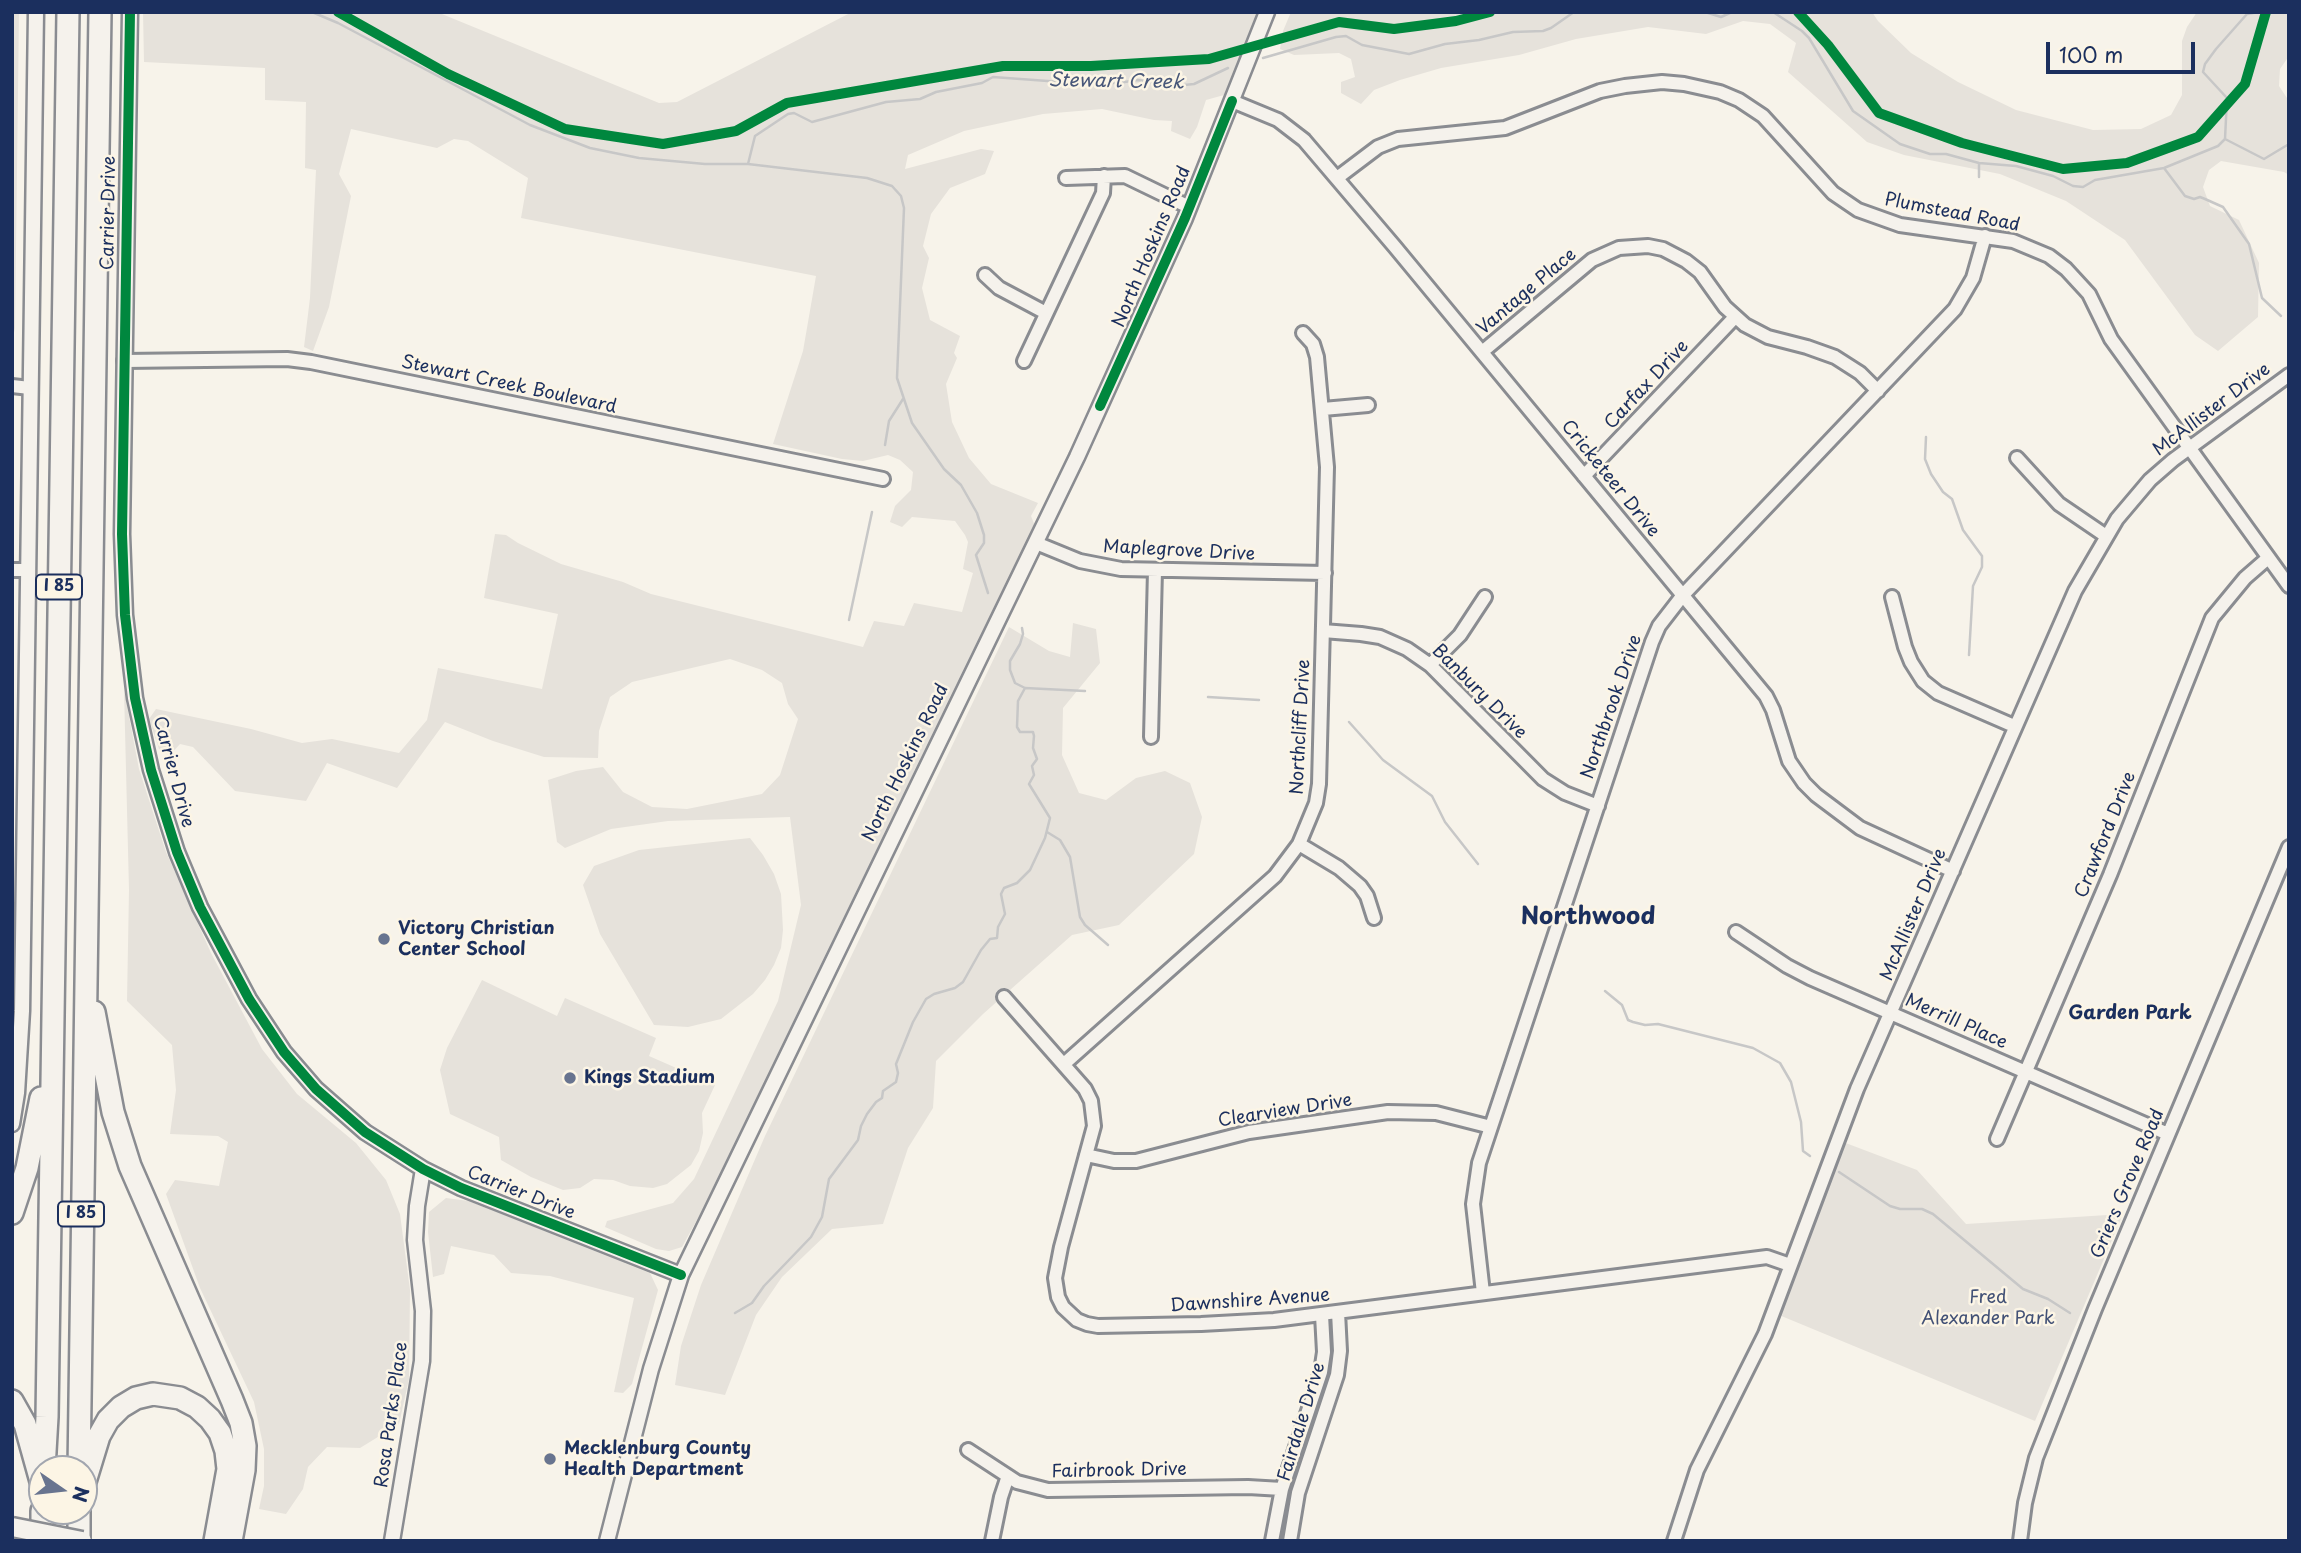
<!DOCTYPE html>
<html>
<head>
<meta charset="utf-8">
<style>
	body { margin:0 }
	#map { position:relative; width:2301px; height:1553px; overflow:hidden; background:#f7f3ea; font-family:"Playpen Sans",sans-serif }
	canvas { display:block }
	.frame { position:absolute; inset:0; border:14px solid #1b2f5e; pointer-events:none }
	.north { position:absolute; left:28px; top:1455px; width:70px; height:70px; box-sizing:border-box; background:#fcf5e5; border:2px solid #a2a6af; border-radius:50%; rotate:104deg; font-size:19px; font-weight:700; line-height:28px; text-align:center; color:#1b2f5e }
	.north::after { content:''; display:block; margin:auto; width:24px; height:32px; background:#68748f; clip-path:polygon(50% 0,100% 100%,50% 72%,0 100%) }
	.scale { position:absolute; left:2046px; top:42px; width:149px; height:32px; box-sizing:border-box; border:4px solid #1b2f5e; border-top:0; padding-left:9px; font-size:21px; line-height:24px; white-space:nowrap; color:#1b2f5e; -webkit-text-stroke:5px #fcf5e5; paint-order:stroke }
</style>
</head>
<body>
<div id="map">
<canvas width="2301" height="1553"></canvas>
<div class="frame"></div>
<div class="north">N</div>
<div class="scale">100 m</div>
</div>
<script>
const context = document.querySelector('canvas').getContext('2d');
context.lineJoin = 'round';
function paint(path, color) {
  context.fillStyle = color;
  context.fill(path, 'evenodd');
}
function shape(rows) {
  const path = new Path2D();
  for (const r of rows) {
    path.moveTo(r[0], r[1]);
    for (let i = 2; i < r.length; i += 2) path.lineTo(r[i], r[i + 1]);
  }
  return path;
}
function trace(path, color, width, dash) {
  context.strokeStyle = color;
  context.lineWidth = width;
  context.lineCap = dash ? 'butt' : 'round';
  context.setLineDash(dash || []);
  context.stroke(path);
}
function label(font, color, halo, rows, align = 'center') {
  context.font = font + ' "Playpen Sans",sans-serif';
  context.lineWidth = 5;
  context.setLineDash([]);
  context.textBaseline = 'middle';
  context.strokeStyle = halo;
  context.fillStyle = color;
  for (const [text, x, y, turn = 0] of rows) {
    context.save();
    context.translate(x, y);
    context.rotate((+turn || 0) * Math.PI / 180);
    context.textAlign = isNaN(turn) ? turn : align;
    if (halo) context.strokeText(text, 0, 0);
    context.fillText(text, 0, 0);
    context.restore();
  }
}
paint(shape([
	[12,12,19,12,15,328,12,342],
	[143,12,437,12,659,103,677,102,852,12,1260,12,1224,95,1206,100,1197,127,1190,139,1171,131,1172,121,1154,120,1102,109,1043,114,964,131,908,155,905,169,981,149,994,151,985,174,950,188,931,214,923,246,929,258,922,288,930,320,960,336,954,353,957,358,946,384,952,422,969,458,991,484,1038,503,1031,516,1035,526,739,1143,682,1247,669,1251,656,1249,605,1227,607,1221,673,1203,694,1179,778,1001,801,905,790,817,668,821,611,829,565,848,557,842,548,780,576,771,603,767,623,792,652,807,687,809,762,794,780,775,798,719,788,704,782,683,762,670,730,659,632,682,610,697,599,731,598,758,544,757,493,741,445,722,397,788,327,763,306,801,235,791,193,747,180,744,169,756,159,749,149,719,156,709,251,729,302,743,332,739,399,753,427,720,438,668,542,689,558,614,484,598,495,534,506,535,518,543,561,564,623,582,651,594,863,647,874,621,904,626,914,603,962,612,973,573,963,569,968,542,965,535,955,521,912,517,902,527,890,522,895,506,911,490,913,472,900,460,888,455,863,461,842,459,773,444,803,351,816,276,521,218,528,178,468,141,454,139,437,148,351,129,339,174,351,196,329,307,313,351,304,347,310,298,316,170,305,168,306,102,265,100,265,68,144,62],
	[1291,12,1872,12,1878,21,1911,53,1958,82,2016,110,2093,130,2141,129,2171,115,2182,95,2182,41,2187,27,2197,12,2289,12,2289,56,2280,69,2279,86,2289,101,2289,175,2284,172,2221,161,2209,170,2203,187,2210,206,2239,220,2259,263,2258,317,2218,351,2195,335,2125,240,2066,201,2000,174,1904,155,1867,142,1788,72,1796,43,1770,24,1743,21,1706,34,1648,27,1576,39,1519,55,1441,68,1400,80,1374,90,1361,104,1341,93,1341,82,1355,77,1351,59,1339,53,1294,55,1280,49,1283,31],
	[1073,623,1096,629,1100,663,1063,708,1062,755,1079,793,1106,800,1136,778,1165,771,1190,783,1202,817,1194,854,1119,925,1072,935,983,1014,936,1061,933,1108,908,1148,883,1224,832,1229,782,1277,756,1315,725,1395,675,1385,681,1346,701,1285,765,1136,1009,627,1049,651,1070,657],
	[124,690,139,769,166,852,211,953,262,1049,297,1094,356,1143,386,1180,400,1214,410,1290,409,1379,399,1424,360,1448,327,1447,308,1467,303,1489,286,1514,259,1509,264,1486,264,1449,254,1402,200,1288,166,1194,175,1180,219,1186,228,1142,218,1136,170,1134,176,1090,172,1045,127,1001,129,890],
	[750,838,763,855,774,874,781,894,783,930,781,948,774,965,765,980,753,994,721,1019,688,1027,654,1025,600,934,583,885,594,866,639,850],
	[482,980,557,1016,565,998,656,1038,649,1056,715,1085,702,1113,703,1133,699,1151,691,1165,667,1184,653,1188,630,1186,613,1180,594,1179,580,1188,563,1190,531,1177,501,1160,499,1137,450,1114,440,1070,447,1048],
	[1843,1142,1917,1170,1966,1224,2123,1214,2035,1421,1779,1315],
	[446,1198,469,1201,650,1273,658,1290,632,1384,623,1393,614,1392,634,1298,550,1276,511,1273,494,1255,451,1246,444,1274,433,1277,428,1232,429,1212]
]), '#e6e2db');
trace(shape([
	[312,12,338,23,530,125,590,148,639,158,705,164,748,164,867,178,892,186,901,196,904,208,897,378,912,423,944,469,961,485,977,513,984,535,984,543,976,555,988,593],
	[1705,12,1721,17,1732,12],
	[1773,12,1802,31,1809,38,1853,111,1900,144,1930,154,1946,154,1979,163,2016,166,2053,176,2073,186,2083,187,2095,180,2164,168,2218,146,2225,139],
	[1263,58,1336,37,1346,36,1362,45,1409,54,1445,44,1479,40,1513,32,1543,31,1551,28,1574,12],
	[2225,139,2227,98,2203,72,2205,64,2216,49,2247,14,2259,12],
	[2225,139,2264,159,2289,144],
	[748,164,755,136,788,114,794,113,812,122,886,102,920,99,936,92,982,83,993,77,1075,83,1118,83,1138,80,1174,86,1194,84,1228,68],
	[2164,168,2185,196,2194,199,2200,197,2205,199,2223,207,2249,244,2262,298,2281,316],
	[1979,177,1979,163],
	[1926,437,1925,459,1931,474,1943,492,1952,499,1963,530,1982,556,1982,567,1973,586,1969,655],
	[885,445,889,421,903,399],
	[849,620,872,512],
	[1022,628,1023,634,1020,644,1010,661,1010,670,1015,683,1025,688,1085,691],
	[1208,697,1259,700],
	[1349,722,1383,760,1432,796,1445,822,1478,864],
	[1047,832,1060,840,1070,857,1080,917,1085,925,1108,945],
	[1605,991,1622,1005,1628,1020,1633,1022,1645,1025,1658,1024,1753,1048,1780,1063,1791,1082,1801,1122,1803,1151,1810,1156],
	[1839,1172,1890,1206,1900,1209,1922,1209,1933,1214,2023,1289,2048,1299,2070,1313],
	[735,1313,752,1303,764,1286,811,1237,822,1217,829,1179,858,1140,861,1126,867,1114,876,1102,882,1098,883,1091,896,1082,898,1073,896,1064,913,1022,926,999,934,994,955,988,963,982,981,950,990,939,997,938,998,927,1005,914,1001,894,1004,888,1017,883,1030,870,1045,838,1050,818,1029,784,1034,775,1032,766,1037,759,1033,748,1034,736,1033,732,1020,732,1017,727,1018,701,1025,688]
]), '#c7c7c7', 2.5);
const minor = shape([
	[1232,101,1278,120,1304,140,1395,247,1766,696,1773,710,1789,761,1804,783,1816,795,1860,828,1953,871],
	[1066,178,1125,176,1189,207],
	[1337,178,1378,147,1398,139,1505,128,1600,91,1625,86,1662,82,1684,84,1720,92,1739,100,1763,116,1833,193,1858,210,1900,225,2013,241,2049,256,2066,269,2089,294,2111,339,2289,586],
	[985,275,999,288,1046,313],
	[1482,352,1592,260,1619,248,1648,246,1663,249,1686,261,1700,272,1725,307,1745,325,1768,337,1807,347,1835,357,1860,373,1878,391],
	[124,361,287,359,311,362,883,479],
	[1024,361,1103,193,1104,176],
	[12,386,30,388],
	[1323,409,1368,405],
	[2017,458,2059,504,2106,536],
	[1584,476,1735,317],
	[1036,543,1080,561,1121,569,1325,573],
	[12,570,27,570],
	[1892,597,1905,647,1911,662,1923,681,1938,693,2014,726],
	[1323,631,1361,634,1380,637,1407,649,1430,665,1543,779,1565,793,1598,806],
	[1430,665,1460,635,1485,597],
	[1151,737,1155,570],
	[1299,844,1339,868,1360,886,1367,896,1374,918],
	[1736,932,1787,966,1810,978,2168,1134],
	[1004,997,1085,1089,1091,1101,1094,1126,1061,1247,1055,1278,1058,1297,1063,1307,1077,1320,1087,1324,1098,1326,1201,1324,1274,1320,1767,1257,1790,1265],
	[1064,1064,1275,876,1299,844,1316,803,1319,784,1327,467,1317,357,1313,344,1303,333],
	[1997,1139,2110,875,2212,618,2245,578,2268,558],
	[1086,1155,1114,1161,1136,1161,1249,1132,1388,1112,1436,1113,1491,1127],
	[1483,1293,1473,1204,1479,1163,1652,642,1659,626,1683,595,1955,309,1973,278,1985,236],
	[968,1450,1017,1482,1048,1490,1248,1487,1282,1489],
	[992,1541,1001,1497,1008,1476],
	[1272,1541,1282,1489,1321,1372,1324,1352,1322,1315],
	[1290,1541,1298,1493,1337,1375,1340,1351,1338,1312],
	[1674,1541,1697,1470,1765,1334,1857,1089,2075,591,2117,519,2150,480,2173,460,2289,375],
	[2020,1541,2025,1503,2036,1458,2095,1309,2289,847]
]);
const tertiary = shape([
	[130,12,122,534,125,615,135,698,151,770,177,852,200,907,249,999,284,1052,316,1089,365,1132,423,1169,461,1188,681,1275],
	[12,1124,17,1093,22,1011,36,12],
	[392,1541,422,1361,423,1311,415,1240,417,1206,423,1169],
	[607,1541,651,1369,681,1275,1077,457,1185,218,1267,12]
]);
const motorway = shape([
	[94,1012,113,1112,130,1166,232,1400,241,1423,245,1446,244,1470,231,1541],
	[12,1213,27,1168,41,1098],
	[12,1401,25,1424,42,1485],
	[44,1469,47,1417,68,12],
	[79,1469,100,12],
	[84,1485,99,1436,108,1420,121,1407,136,1398,153,1394,180,1398,197,1407,210,1419,220,1433,226,1451,228,1469,215,1541],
	[42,1541,42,1511],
	[79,1541,79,1511]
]);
trace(minor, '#8a8c91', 18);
trace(tertiary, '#8a8c91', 19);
trace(motorway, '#8a8c91', 26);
trace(minor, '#f5f2ec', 12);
trace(tertiary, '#f5f2ec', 14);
trace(motorway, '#f5f2ec', 21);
const secondaryBridge = shape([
	[12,1527,82,1541]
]);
trace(secondaryBridge, '#8a8c91', 23, []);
trace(secondaryBridge, '#f5f2ec', 18);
trace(shape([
	[130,12,122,534,125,615,135,698,151,770,177,852,200,907,249,999,284,1052,316,1089,365,1132,423,1169,461,1188,681,1275],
	[338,12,448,74,565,129,663,144,736,131,787,103,1003,66,1091,66,1209,59,1339,22,1394,29,1456,21,1490,12],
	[1798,12,1828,45,1879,113,1962,143,2063,169,2127,163,2198,137,2245,84,2266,12],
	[1100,406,1185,218,1232,101]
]), '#00873e', 10);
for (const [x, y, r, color] of [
	[384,939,7,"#68748f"],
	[570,1078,7,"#68748f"],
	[550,1459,7,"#68748f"]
]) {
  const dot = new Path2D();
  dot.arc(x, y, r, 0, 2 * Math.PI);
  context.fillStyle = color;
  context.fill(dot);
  trace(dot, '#fcf5e5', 2.5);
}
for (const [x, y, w] of [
	[59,587,46],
	[81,1214,46]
]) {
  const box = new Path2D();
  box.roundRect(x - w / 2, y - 12.5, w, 25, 5);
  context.fillStyle = '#fcf5e5';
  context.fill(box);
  trace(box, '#1b2f5e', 2);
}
label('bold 16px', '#1b2f5e', null, [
	["I 85",59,587],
	["I 85",81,1214]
]);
label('18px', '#1b2f5e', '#fcf5e5', [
	["Carrier Drive",109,213,-89],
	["Plumstead Road",1952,213,11],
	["North Hoskins Road",1152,247,-67],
	["Vantage Place",1527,292,-40],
	["Stewart Creek Boulevard",509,385,12],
	["Carfax Drive",1647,385,-47],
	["McAllister Drive",2212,410,-37],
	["Cricketeer Drive",1610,479,51],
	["Maplegrove Drive",1179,551,3],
	["Banbury Drive",1479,692,45],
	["Northbrook Drive",1612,707,-71],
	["Northcliff Drive",1301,727,-87],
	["North Hoskins Road",906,763,-64],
	["Carrier Drive",173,772,75],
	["Crawford Drive",2106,835,-68],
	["McAllister Drive",1914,915,-67],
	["Merrill Place",1956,1022,24],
	["Clearview Drive",1285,1111,-9],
	["Griers Grove Road",2128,1184,-67],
	["Carrier Drive",521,1193,22],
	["Dawnshire Avenue",1250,1301,-4],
	["Rosa Parks Place",392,1415,-82],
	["Fairdale Drive",1302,1422,-73],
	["Fairbrook Drive",1119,1471,-1]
]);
label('bold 18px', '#1b2f5e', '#fcf5e5', [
	["Victory Christian",398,929],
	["Center School",398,950],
	["Kings Stadium",584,1078],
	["Mecklenburg County",564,1449],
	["Health Department",564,1470]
], 'left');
label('18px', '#425176', '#fcf5e5', [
	["Fred",1988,1298],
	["Alexander Park",1988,1319]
]);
label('italic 19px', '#485779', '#fcf5e5', [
	["Stewart Creek",1116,82,1]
]);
label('bold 19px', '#1b2f5e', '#fcf5e5', [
	["Garden Park",2130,1014]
]);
label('bold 24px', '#1b2f5e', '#fcf5e5', [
	["Northwood",1588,917]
]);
</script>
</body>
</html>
